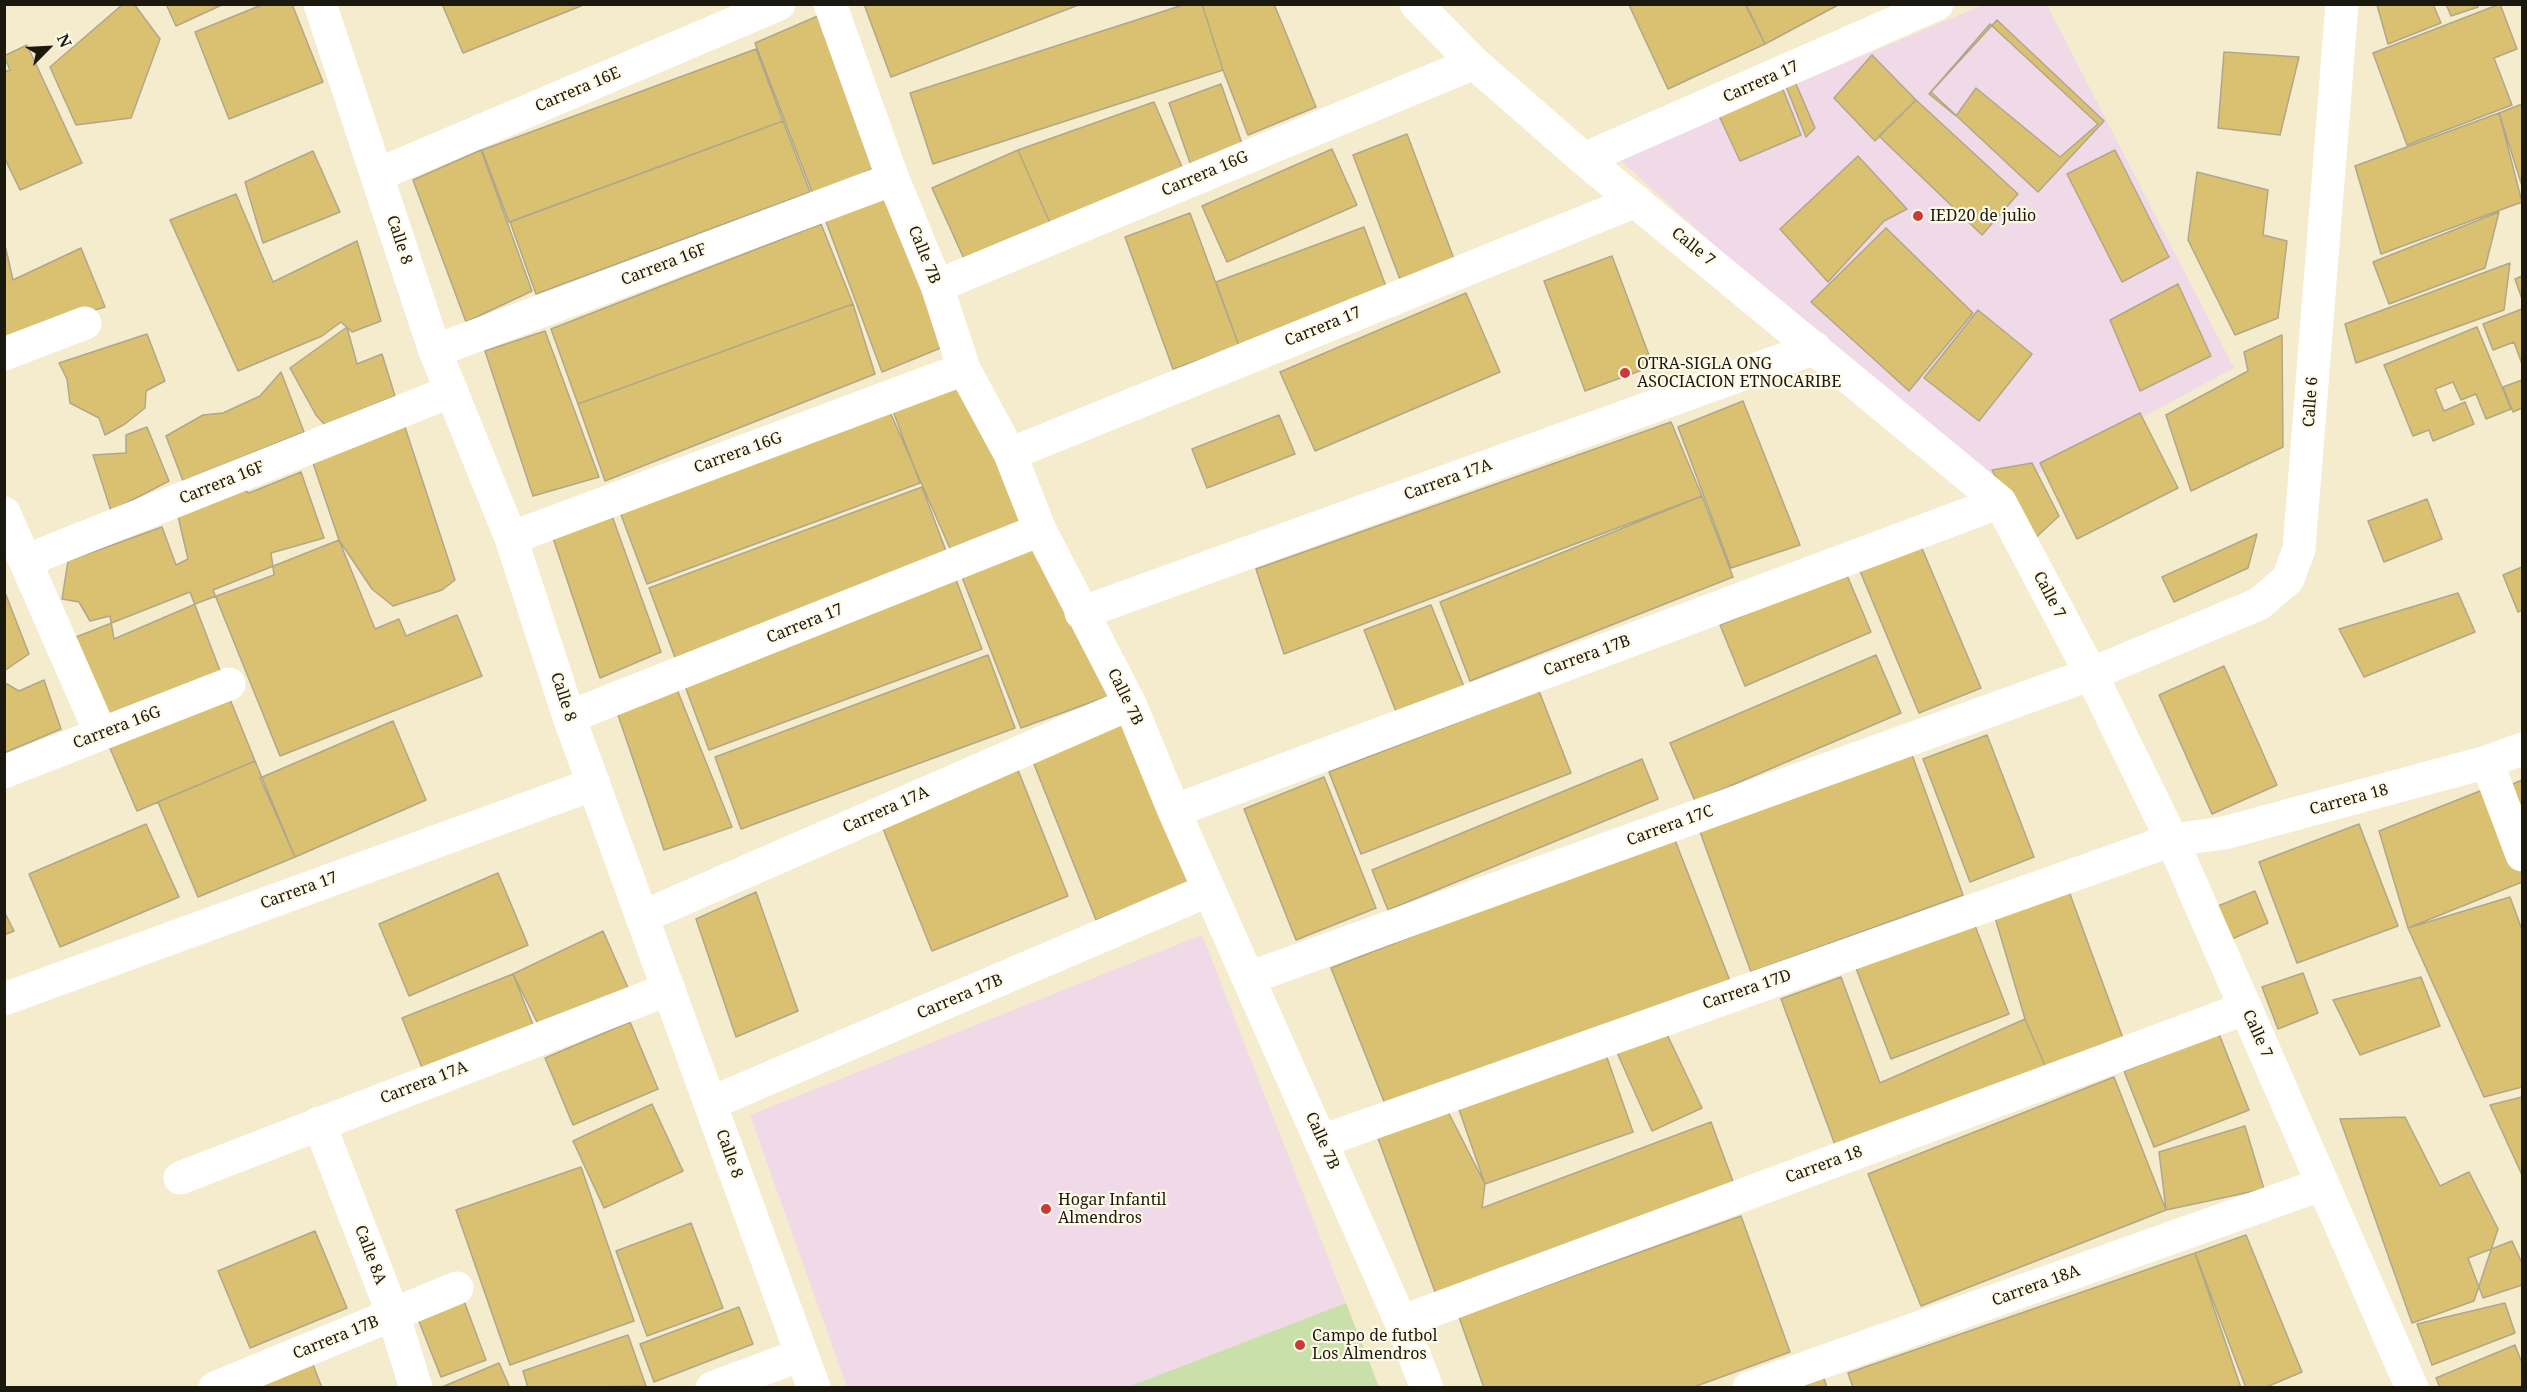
<!DOCTYPE html>
<style>
body{margin:0}
#map{position:relative;width:2527px;height:1392px;overflow:hidden;background:#f5ebcd;font-family:"Noto Serif",serif}
canvas{display:block}
.frame{position:absolute;inset:0;border:6px solid #1b180d;pointer-events:none}
.north{position:absolute;left:18px;top:18px;width:60px;height:60px;-webkit-text-stroke:4px #fef9e7;paint-order:stroke;rotate:66deg;font-size:16px;font-weight:700;line-height:24px;text-align:center;color:#1b180d}
.north::after{content:'';display:block;margin:auto;width:21px;height:27px;background:#1b180d;clip-path:polygon(50% 0,100% 100%,50% 72%,0 100%)}
</style>
<div id="map">
<canvas width="2527" height="1392"></canvas>
<div class="frame"></div>
<div class="north">N</div>
</div>
<script>
const context = document.querySelector('canvas').getContext('2d');
context.lineJoin = 'round';
function fill(path, color) {
  context.fillStyle = color;
  context.fill(path, 'evenodd');
}
function poly(rows) {
  const path = new Path2D();
  for (const r of rows) {
    path.moveTo(r[0], r[1]);
    for (let i = 2; i < r.length; i += 2) path.lineTo(r[i], r[i + 1]);
  }
  return path;
}
function trace(path, color, width, dash) {
  context.strokeStyle = color;
  context.lineWidth = width;
  context.lineCap = dash ? 'butt' : 'round';
  context.setLineDash(dash || []);
  context.stroke(path);
}
function label(font, color, halo, rows, align = 'center') {
  context.font = font + ' "Noto Serif",serif';
  context.lineWidth = 4.5;
  context.setLineDash([]);
  context.textBaseline = 'middle';
  context.strokeStyle = halo;
  context.fillStyle = color;
  for (const [text, x, y, turn = 0] of rows) {
    context.save();
    context.translate(x, y);
    context.rotate((+turn || 0) * Math.PI / 180);
    context.textAlign = isNaN(turn) ? turn : align;
    if (halo) context.strokeText(text, 0, 0);
    context.fillText(text, 0, 0);
    context.restore();
  }
}
const education = poly([
 [1983,5,2047,5,2234,368,2004,492,1744,272,1619,159],
 [1202,935,1346,1303,1135,1387,847,1387,750,1115]
]);
const green = poly([
 [1346,1303,1379,1387,1128,1387]
]);
const building = poly([
 [123,4,134,4,160,39,131,118,76,125,50,67,123,4],
 [166,4,224,4,176,26,166,4],
 [264,4,292,4,323,82,229,119,195,32,264,4],
 [442,4,586,4,463,53,442,4],
 [864,4,1081,4,891,77,864,4],
 [1186,4,1202,4,1223,70,933,164,910,93,1186,4],
 [1202,4,1274,4,1316,107,1248,135,1223,70,1202,4],
 [1745,4,1840,4,1765,44,1745,4],
 [1746,4,1765,44,1668,89,1629,5,1746,4],
 [2433,4,2441,23,2388,44,2377,5,2433,4],
 [2446,4,2477,4,2478,7,2451,16,2446,4],
 [2500,4,2517,49,2494,58,2512,105,2407,145,2373,53,2500,4],
 [827,12,884,163,814,197,755,43,827,12],
 [1997,20,2104,121,2038,192,1931,92,1997,20],
 [1990,24,2098,124,2060,157,1976,88,1956,116,1929,94,1990,24],
 [27,45,82,163,20,190,4,157,4,72,10,70,4,56,27,45],
 [756,49,783,121,509,222,482,150,756,49],
 [2224,52,2299,57,2280,135,2218,128,2224,52],
 [1872,55,1916,100,1875,141,1834,98,1872,55],
 [1778,77,1801,135,1740,161,1714,105,1778,77],
 [1793,77,1815,128,1806,137,1784,81,1793,77],
 [1221,84,1245,152,1193,171,1169,103,1221,84],
 [1916,100,2018,194,1982,235,1879,136,1916,100],
 [1154,102,1182,167,1050,223,1018,150,1154,102],
 [2522,104,2522,186,2499,113,2522,104],
 [2499,113,2522,202,2381,254,2355,166,2499,113],
 [783,121,810,192,536,294,510,222,783,121],
 [1407,134,1457,267,1404,290,1353,155,1407,134],
 [1332,149,1357,205,1227,262,1202,206,1332,149],
 [481,150,532,291,466,322,413,180,481,150],
 [1018,150,1050,223,965,261,932,188,1018,150],
 [2115,150,2169,257,2122,282,2067,174,2115,150],
 [313,151,340,212,263,243,245,182,313,151],
 [1858,156,1907,209,1884,221,1828,282,1780,229,1858,156],
 [2197,172,2268,190,2263,235,2287,241,2278,318,2235,335,2188,240,2197,172],
 [236,194,273,282,357,241,381,321,352,332,341,322,322,336,238,371,170,220,236,194],
 [889,195,948,345,882,372,825,219,889,195],
 [2499,212,2485,268,2389,304,2373,262,2499,212],
 [1190,213,1239,346,1173,369,1125,237,1190,213],
 [821,224,853,304,578,404,551,329,821,224],
 [1364,227,1388,292,1239,346,1216,282,1364,227],
 [1886,228,1973,313,1909,391,1811,302,1886,228],
 [4,241,13,280,81,248,105,307,4,337,4,241],
 [1612,256,1653,366,1585,391,1544,281,1612,256],
 [2510,263,2504,310,2356,363,2345,324,2510,263],
 [2522,276,2522,299,2515,279,2522,276],
 [2178,284,2211,356,2140,391,2110,320,2178,284],
 [1466,293,1500,372,1315,451,1280,372,1466,293],
 [853,304,875,374,605,481,578,404,853,304],
 [2522,309,2522,364,2514,342,2493,350,2483,324,2522,309],
 [1978,310,2032,354,1979,421,1924,378,1978,310],
 [347,327,357,364,382,354,395,396,325,425,316,415,290,368,347,327],
 [2477,327,2511,409,2486,419,2476,394,2461,400,2453,382,2435,389,2444,411,2465,402,2474,424,2433,441,2429,430,2413,436,2384,365,2477,327],
 [545,331,599,477,533,496,485,351,545,331],
 [147,334,165,381,146,391,145,408,125,424,105,435,99,418,70,403,67,379,59,363,147,334],
 [2282,335,2283,447,2191,491,2166,415,2248,371,2244,352,2282,335],
 [281,372,304,432,183,481,166,436,203,415,223,413,260,396,281,372],
 [963,376,1032,523,952,553,887,405,963,376],
 [2522,380,2522,408,2513,412,2503,387,2522,380],
 [1743,401,1800,545,1731,568,1678,427,1743,401],
 [893,411,920,483,647,584,620,512,893,411],
 [2140,413,2178,488,2077,539,2040,463,2140,413],
 [1279,415,1295,454,1207,488,1192,449,1279,415],
 [1671,422,1702,496,1284,654,1256,569,1671,422],
 [404,424,455,580,442,590,393,606,372,589,339,540,313,463,404,424],
 [147,427,169,481,111,511,93,455,126,453,126,435,147,427],
 [2032,463,2059,516,2030,543,1992,470,2032,463],
 [301,472,324,538,271,553,274,575,200,602,114,639,110,616,90,621,79,602,62,599,68,561,162,527,176,565,188,559,177,512,238,487,249,493,301,472],
 [922,487,949,559,676,660,649,588,922,487],
 [1702,496,1733,577,1470,681,1440,602,1702,496],
 [2427,499,2442,539,2384,562,2368,521,2427,499],
 [611,513,661,652,600,678,552,535,611,513],
 [2257,534,2248,568,2174,602,2162,577,2257,534],
 [1039,538,1111,695,1021,728,960,572,1039,538],
 [339,540,375,629,399,619,406,636,457,615,482,676,280,756,213,590,339,540],
 [1921,546,1981,688,1919,713,1860,571,1921,546],
 [2522,567,2522,610,2518,612,2503,575,2522,567],
 [1846,573,1871,632,1745,686,1720,625,1846,573],
 [955,577,982,649,709,750,682,678,955,577],
 [4,590,29,654,4,671,4,590],
 [190,592,222,676,98,724,66,641,190,592],
 [2458,593,2475,632,2364,677,2339,629,2458,593],
 [1431,605,1465,689,1397,714,1364,630,1431,605],
 [988,655,1015,728,741,829,715,757,988,655],
 [1876,655,1901,713,1695,801,1670,743,1876,655],
 [2224,666,2277,785,2212,814,2159,695,2224,666],
 [44,680,61,729,4,753,4,685,7,684,19,691,44,680],
 [225,687,255,761,137,811,106,739,225,687],
 [676,687,732,827,664,850,617,712,676,687],
 [1539,691,1571,773,1361,854,1329,772,1539,691],
 [1128,713,1199,880,1096,920,1030,754,1128,713],
 [393,721,426,800,295,857,260,778,393,721],
 [1987,735,2034,857,1970,882,1923,759,1987,735],
 [1911,752,1963,895,1751,972,1699,829,1911,752],
 [1642,759,1658,799,1388,910,1372,870,1642,759],
 [255,761,295,857,198,897,158,802,255,761],
 [1018,770,1068,896,932,951,882,826,1018,770],
 [1324,777,1376,908,1296,940,1244,809,1324,777],
 [2522,780,2522,838,2508,786,2522,780],
 [2485,789,2522,874,2522,882,2408,928,2379,831,2485,789],
 [146,824,179,897,60,947,29,874,146,824],
 [2359,824,2398,926,2297,963,2259,862,2359,824],
 [1673,835,1730,981,1389,1114,1331,968,1673,835],
 [498,873,528,945,409,996,379,924,498,873],
 [2067,886,2128,1052,2050,1077,2025,1019,1994,914,2067,886],
 [2255,891,2268,923,2232,939,2218,906,2255,891],
 [756,892,798,1011,736,1037,696,919,756,892],
 [2510,897,2522,930,2522,1087,2484,1097,2408,928,2510,897],
 [4,911,14,931,4,935,4,911],
 [1972,918,2009,1014,1891,1059,1854,963,1972,918],
 [603,931,629,990,540,1028,513,974,603,931],
 [2303,973,2318,1013,2278,1029,2262,987,2303,973],
 [513,974,537,1035,427,1080,402,1018,513,974],
 [1841,977,1880,1083,2025,1019,2050,1077,1838,1153,1781,999,1841,977],
 [2421,977,2440,1026,2360,1055,2333,1000,2421,977],
 [630,1022,658,1089,573,1125,545,1058,630,1022],
 [1663,1026,1702,1108,1652,1131,1615,1048,1663,1026],
 [2219,1034,2249,1110,2154,1147,2124,1071,2219,1034],
 [1604,1049,1633,1132,1485,1184,1456,1101,1604,1049],
 [2114,1077,2166,1210,1921,1306,1868,1174,2114,1077],
 [2522,1097,2522,1175,2490,1105,2522,1097],
 [1442,1100,1485,1184,1482,1208,1711,1122,1735,1187,1437,1297,1373,1125,1442,1100],
 [652,1104,683,1171,604,1208,573,1141,652,1104],
 [2405,1117,2440,1186,2469,1172,2498,1229,2474,1301,2412,1323,2340,1119,2405,1117],
 [2245,1126,2264,1189,2166,1210,2159,1152,2245,1126],
 [581,1167,634,1321,510,1365,456,1210,581,1167],
 [1741,1216,1790,1352,1691,1388,1484,1388,1459,1317,1741,1216],
 [691,1223,723,1308,647,1336,616,1251,691,1223],
 [315,1231,347,1308,250,1348,218,1271,315,1231],
 [2246,1235,2302,1372,2264,1388,2246,1388,2195,1253,2246,1235],
 [2512,1241,2522,1263,2522,1285,2483,1298,2468,1258,2512,1241],
 [2195,1253,2241,1388,1853,1388,1848,1373,2195,1253],
 [464,1301,486,1360,441,1377,418,1319,464,1301],
 [2505,1303,2515,1333,2432,1365,2417,1324,2505,1303],
 [739,1307,753,1344,654,1382,640,1344,739,1307],
 [628,1335,646,1386,528,1388,523,1371,628,1335],
 [2515,1345,2522,1363,2522,1388,2440,1388,2436,1378,2515,1345],
 [309,1354,322,1388,260,1388,256,1375,309,1354],
 [499,1363,510,1388,442,1387,499,1363],
 [1824,1378,1827,1388,1798,1388,1824,1378]
]);
const minor = poly([
 [320,4,435,351,511,538,569,717,814,1388],
 [830,4,893,179,937,286,964,369,1010,454,1040,530,1130,704,1174,811,1401,1322,1427,1388],
 [1416,4,1474,63,1584,159,2000,502,2091,674,2172,840,2412,1388],
 [1584,159,1937,4],
 [377,175,779,4],
 [937,286,1474,63],
 [435,351,893,179],
 [4,354,85,323],
 [1010,454,1636,201],
 [4,513,101,734],
 [511,538,964,369],
 [25,561,452,391],
 [1081,613,1815,348],
 [569,717,1040,530],
 [2487,762,2522,855],
 [4,772,229,684],
 [1174,811,2000,502],
 [642,917,1130,704],
 [1249,978,2091,674,2259,604,2288,579,2299,549,2342,4],
 [4,999,594,784],
 [711,1103,1209,890],
 [319,1123,393,1314,416,1388],
 [1322,1141,2172,840,2224,833,2487,762,2522,749],
 [180,1178,669,989],
 [1401,1322,2246,1008],
 [215,1388,457,1288],
 [712,1388,801,1355],
 [1749,1388,2323,1184]
]);
const markers = [
 [1918,216,6,"#ca3b38"],
 [1625,373,6,"#ca3b38"],
 [1046,1209,6,"#ca3b38"],
 [1300,1345,6,"#ca3b38"]
];
const streetNames = [
 ["Carrera 17",1761,82,-24],
 ["Carrera 16E",578,90,-23],
 ["Carrera 16G",1205,174,-23],
 ["Calle 8",399,240,72],
 ["Calle 7",1693,247,39],
 ["Calle 7B",924,255,68],
 ["Carrera 16F",664,265,-21],
 ["Carrera 17",1323,327,-22],
 ["Calle 6",2311,402,-86],
 ["Carrera 16G",738,453,-20],
 ["Carrera 17A",1448,480,-20],
 ["Carrera 16F",222,483,-22],
 ["Calle 7",2049,595,62],
 ["Carrera 17",805,624,-22],
 ["Carrera 17B",1587,656,-20],
 ["Calle 8",563,697,72],
 ["Calle 7B",1125,697,64],
 ["Carrera 16G",117,728,-21],
 ["Carrera 18",2349,800,-15],
 ["Carrera 17A",886,810,-24],
 ["Carrera 17C",1670,826,-20],
 ["Carrera 17",299,891,-20],
 ["Carrera 17D",1747,990,-19],
 ["Carrera 17B",960,997,-23],
 ["Calle 7",2257,1034,66],
 ["Carrera 17A",424,1083,-21],
 ["Calle 7B",1322,1141,66],
 ["Calle 8",729,1154,70],
 ["Carrera 18",1824,1165,-20],
 ["Calle 8A",370,1255,69],
 ["Carrera 18A",2036,1286,-20],
 ["Carrera 17B",336,1338,-22]
];
const poiNames = [
 ["IED20 de julio",1930,216],
 ["OTRA-SIGLA ONG",1637,364],
 ["ASOCIACION ETNOCARIBE",1637,382],
 ["Hogar Infantil",1058,1200],
 ["Almendros",1058,1218],
 ["Campo de futbol",1312,1336],
 ["Los Almendros",1312,1354]
];
fill(education, '#f0dae8');
fill(green, '#cae0aa');
fill(building, '#dac171');
trace(building, '#b0a78a', 1.5);
trace(minor, '#fff', 33);
for (const [x, y, r, color] of markers) {
  const dot = new Path2D();
  dot.arc(x, y, r, 0, 2 * Math.PI);
  context.fillStyle = color;
  context.fill(dot);
  trace(dot, '#fef9e7', 2);
}
label('16px', '#1b180d', '#fef9e7', streetNames);
label('16px', '#1b180d', '#fef9e7', poiNames, 'left');
</script>
